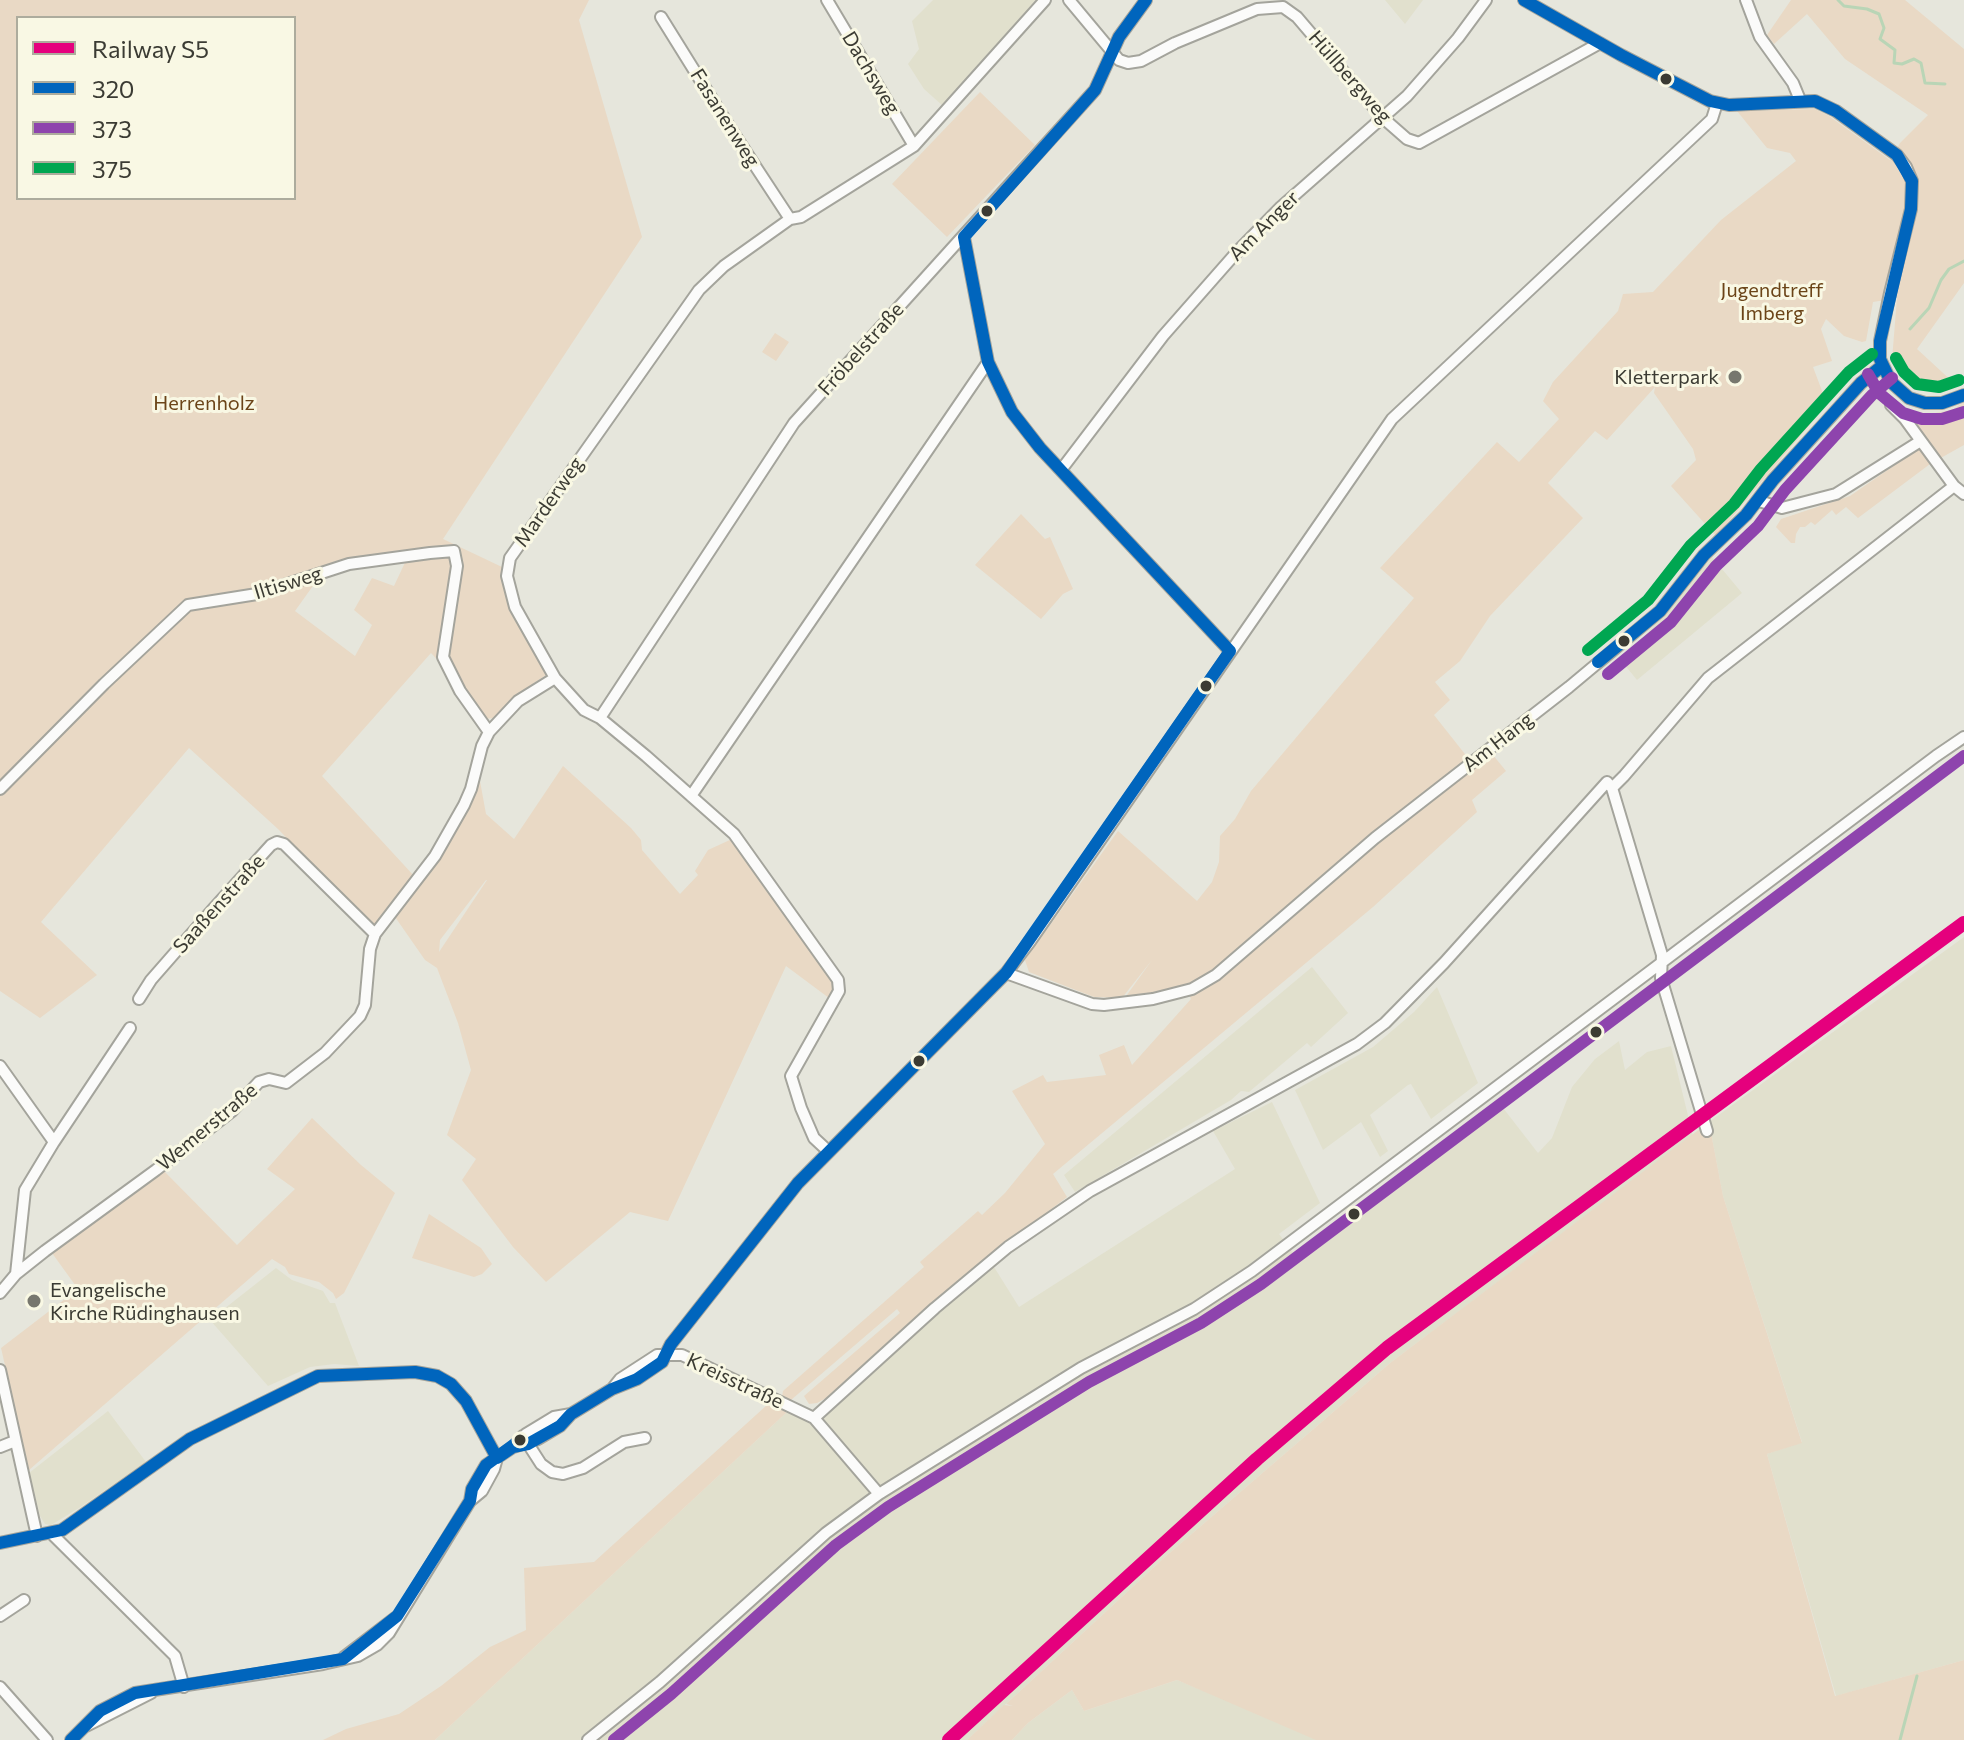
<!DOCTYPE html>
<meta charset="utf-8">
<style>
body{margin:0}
#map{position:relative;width:1964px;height:1740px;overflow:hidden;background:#e6e6dc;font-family:Commissioner,sans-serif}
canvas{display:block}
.legend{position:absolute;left:16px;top:16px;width:280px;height:184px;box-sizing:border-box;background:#f9f8e4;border:2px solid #adac9d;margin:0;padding:10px 14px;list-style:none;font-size:24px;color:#3b3b33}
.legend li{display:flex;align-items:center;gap:16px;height:40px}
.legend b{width:40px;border:2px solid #adac9d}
</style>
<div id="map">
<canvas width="1964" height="1740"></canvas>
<ul class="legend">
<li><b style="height:10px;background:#e5007d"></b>Railway S5</li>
<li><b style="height:10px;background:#0065bd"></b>320</li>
<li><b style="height:10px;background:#8e44ad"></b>373</li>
<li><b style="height:10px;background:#00a651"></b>375</li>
</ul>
</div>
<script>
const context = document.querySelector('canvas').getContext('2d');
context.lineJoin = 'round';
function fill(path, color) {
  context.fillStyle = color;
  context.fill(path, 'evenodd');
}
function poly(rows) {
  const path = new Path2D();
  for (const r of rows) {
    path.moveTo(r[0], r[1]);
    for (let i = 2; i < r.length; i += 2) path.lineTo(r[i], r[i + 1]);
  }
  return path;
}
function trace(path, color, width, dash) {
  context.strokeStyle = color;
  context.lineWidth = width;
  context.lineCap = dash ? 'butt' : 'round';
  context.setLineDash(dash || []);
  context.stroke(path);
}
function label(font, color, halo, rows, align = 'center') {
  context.font = font + ' Commissioner,sans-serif';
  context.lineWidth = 6;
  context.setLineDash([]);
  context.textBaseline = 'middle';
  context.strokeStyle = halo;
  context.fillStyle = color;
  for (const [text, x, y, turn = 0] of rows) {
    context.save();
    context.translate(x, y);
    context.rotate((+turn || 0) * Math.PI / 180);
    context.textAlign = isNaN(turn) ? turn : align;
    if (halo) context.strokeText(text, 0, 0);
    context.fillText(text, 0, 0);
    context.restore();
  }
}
const built = poly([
 [933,0,1036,0,943,106,924,89,908,64,919,49,912,21],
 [1385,0,1423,0,1405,24],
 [1712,557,1742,593,1637,680,1619,658,1645,636],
 [1964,937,1964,1660,1836,1696,1767,1454,1802,1442,1723,1196,1709,1122],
 [1312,967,1348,1013,1311,1047,1307,1043,1249,1092,1241,1091,1231,1100,1075,1192,1064,1175],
 [1437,987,1478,1083,1431,1119,1411,1084,1408,1085,1370,1115,1388,1151,1380,1157,1361,1122,1323,1150,1295,1090,1373,1047,1414,1012],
 [1619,1041,1625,1070,1647,1052,1671,1046,1693,1136,1390,1363,1166,1556,967,1740,435,1740,787,1412,813,1423,937,1311,994,1267,1019,1307,1235,1169,1213,1131,1272,1102,1320,1203,1279,1234,1297,1258,1500,1104,1538,1153,1552,1138,1572,1087,1595,1059],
 [276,1268,292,1280,323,1291,330,1303,335,1303,359,1366,334,1364,310,1367,268,1386,210,1320],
 [108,1411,146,1462,79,1508,51,1525,45,1524,40,1516,29,1473],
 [1177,1680,1323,1740,1012,1740,1028,1723,1072,1690,1084,1711]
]);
const green = poly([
 [0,0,589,0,579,20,642,237,443,539,502,567,505,589,512,609,549,673,513,697,494,718,485,719,464,688,431,653,322,776,415,877,375,929,278,829,189,748,41,922,97,975,40,1018,0,991],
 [18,18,294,18,294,198,18,198],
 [409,554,394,586,372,578,354,610,372,625,355,656,295,611,325,569],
 [1791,0,1905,0,1964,49,1964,283,1917,349,1955,384,1942,391,1921,389,1898,372,1892,360,1897,298,1873,302,1866,341,1862,342,1844,336,1826,319,1821,329,1832,361,1813,367,1827,404,1716,536,1671,486,1696,460,1693,449,1654,393,1655,387,1607,440,1595,431,1548,483,1583,518,1490,616,1460,661,1435,682,1450,700,1434,715,1476,768,1493,755,1506,771,1472,800,1477,812,1373,907,1053,1174,1067,1197,1004,1246,835,1393,817,1403,809,1404,804,1396,900,1313,897,1309,791,1400,782,1397,783,1391,924,1267,920,1262,978,1211,982,1215,1005,1193,1045,1144,1012,1091,1043,1075,1047,1082,1106,1075,1099,1055,1124,1045,1132,1065,1191,999,1185,986,1124,999,1152,960,1122,998,1094,997,1029,972,1025,960,1118,831,1197,901,1212,882,1219,862,1220,836,1235,819,1251,791,1414,598,1380,568,1497,442,1519,462,1559,419,1543,401,1553,382,1618,311,1623,294,1653,292,1721,220,1796,161,1790,153,1767,148,1737,111,1815,109,1829,116,1890,160,1900,143,1928,115,1845,59,1807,14,1774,44,1767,35],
 [980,92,1035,145,947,237,892,184],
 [775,333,789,342,776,361,762,352],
 [1964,402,1964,445,1930,464,1858,518,1846,507,1836,515,1832,510,1815,525,1811,522,1805,527,1800,527,1796,534,1795,543,1791,543,1776,527,1781,519,1850,496,1912,453,1908,441,1920,433,1907,412,1924,415,1952,410],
 [1021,514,1045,539,1050,537,1073,589,1063,594,1041,619,975,565],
 [563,766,631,828,641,840,642,850,680,894,698,875,695,871,708,850,732,839,833,979,835,988,829,998,786,966,668,1221,630,1212,546,1282,513,1247,462,1180,476,1159,447,1135,471,1070,458,1023,437,968,425,960,393,914,437,857,478,770,486,814,514,839],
 [486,880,487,880,439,952,440,940],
 [312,1118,361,1165,395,1193,344,1293,336,1299,333,1293,319,1282,289,1274,285,1267,272,1259,29,1470,1,1348,78,1289,52,1253,164,1171,237,1245,295,1189,267,1169],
 [1709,1122,1723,1196,1802,1443,1767,1454,1835,1696,1964,1660,1964,1740,1316,1740,1177,1680,1084,1711,1072,1690,1028,1723,1012,1740,967,1740,1004,1705,1013,1706,1006,1704,1166,1556,1390,1363],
 [429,1214,481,1248,492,1264,482,1274,474,1277,412,1258],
 [767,1405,787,1412,435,1740,323,1740,346,1729,399,1714,441,1686,490,1647,526,1630,524,1568,594,1562]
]);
const stream = poly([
 [1838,0,1844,6,1867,9,1879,14,1884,28,1880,39,1895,50,1894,63,1902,64,1914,59,1921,63,1925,83,1945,84],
 [1910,329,1929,308,1941,280,1949,269,1964,261],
 [1900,1740,1917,1676]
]);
const minor = poly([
 [827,0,914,146],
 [1069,0,1119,60,1128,63,1141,61,1175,43,1257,9,1283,7,1297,17,1383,118,1407,139,1419,143,1600,43],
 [1524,0,1621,55,1710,101,1729,105,1815,101,1836,111,1897,155,1906,167,1912,181,1911,209,1890,293,1880,341,1880,359,1891,382,1909,398,1925,403,1942,403,1964,395],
 [1746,0,1760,37,1793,83,1800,100],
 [661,17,727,123,790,219],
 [964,237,988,362,1012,412,1040,448,1230,651],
 [1891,405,1905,419,1954,486,1964,494],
 [1061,470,1163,336,1236,253,1281,207,1407,96,1458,38,1486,0],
 [1759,501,1782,508,1836,494,1919,442],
 [600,718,794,423,1095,90,1119,37,1146,0],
 [1612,788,1662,955,1661,978,1707,1131],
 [0,789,104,684,188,605,257,594,349,564,430,553,454,551,457,566,443,657,460,691,489,732],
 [691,796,988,362],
 [1006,973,1092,1004,1104,1005,1153,999,1192,989,1216,975,1375,838,1569,687,1660,611,1704,555,1746,515,1773,480,1825,423,1861,383,1882,366],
 [139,999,151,980,214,908,271,845,277,842,284,844,375,934],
 [0,1066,54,1142,25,1190,16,1274],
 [54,1142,130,1028],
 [828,1151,814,1138,801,1108,791,1076,839,991,838,980,734,834,646,756,600,718,584,710,555,678,515,607,507,576,510,558,699,290,724,266,790,219,801,217,914,146,1045,0],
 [0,1293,16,1274,45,1251,156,1170,232,1111,259,1082,269,1079,286,1083,325,1053,360,1016,365,1005,370,949,375,934,435,856,464,805,471,789,482,746,489,732,518,701,555,678],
 [0,1370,37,1536],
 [612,1389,620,1379,657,1355,682,1355,814,1418,879,1494],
 [814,1418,935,1308,1008,1247,1090,1191,1357,1044,1385,1023,1444,963,1607,782,1612,788,1624,776,1708,678,1954,486],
 [523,1436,541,1464,552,1472,563,1474,583,1468,624,1442,645,1438],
 [0,1447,15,1441],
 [513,1447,538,1439,560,1426,571,1414,612,1389,637,1379,662,1362,671,1344,798,1183,1006,973,1029,943,1392,419,1712,119,1717,103],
 [470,1501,472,1489,486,1465,513,1447,526,1434,554,1417,571,1414],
 [52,1534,175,1656,184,1687],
 [0,1543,62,1530,190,1439,318,1376,415,1372,437,1376,451,1384,466,1401,497,1458],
 [0,1616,24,1600],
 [344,1657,395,1618],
 [0,1687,47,1740],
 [86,1726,151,1693],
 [71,1740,100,1711,135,1693,323,1664,358,1656,377,1645,389,1633,470,1501,482,1491,494,1469,497,1458],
 [588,1740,660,1682,826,1533,879,1494,1081,1368,1194,1309,1252,1271,1936,756,1964,737]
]);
const bus1 = poly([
 [1524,0,1621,55,1710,101,1729,105,1815,101,1836,111,1897,155,1912,181,1911,209,1880,341,1880,359,1891,382,1909,398,1925,403,1942,403,1964,395],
 [964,237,988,362,1012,412,1040,448,1230,651],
 [964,237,1095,90,1119,37,1146,0],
 [1598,662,1660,611,1704,555,1746,515,1773,480,1861,383,1882,366],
 [497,1458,513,1447,528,1444,560,1426,571,1414,612,1389,637,1379,662,1362,671,1344,798,1183,1006,973,1230,651],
 [0,1543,62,1530,190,1439,318,1376,415,1372,437,1376,451,1384,466,1401,497,1458],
 [71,1740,100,1711,135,1693,343,1659,397,1616,470,1501,472,1489,486,1465,520,1440]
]);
const bus2 = poly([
 [1868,374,1879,393,1903,413,1922,419,1942,419,1964,412],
 [1608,674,1671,622,1716,566,1758,526,1785,490,1872,395,1892,378],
 [614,1740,671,1694,836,1545,888,1507,1089,1382,1201,1323,1261,1284,1964,756]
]);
const bus3 = poly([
 [1896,358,1904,372,1917,384,1939,387,1959,380],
 [1588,650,1648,600,1691,545,1734,504,1761,469,1849,372,1872,354]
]);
const rail1 = poly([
 [949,1740,1257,1459,1387,1348,1964,923]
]);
const markers = [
 [1666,79,7,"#3b3b33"],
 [987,211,7,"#3b3b33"],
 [1735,377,8,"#77776e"],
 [1624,641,7,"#3b3b33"],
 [1206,686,7,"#3b3b33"],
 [1596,1032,7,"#3b3b33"],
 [919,1061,7,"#3b3b33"],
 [1354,1214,7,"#3b3b33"],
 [34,1301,8,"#77776e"],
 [520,1440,7,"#3b3b33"]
];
const streetNames = [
 ["Dachsweg",871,73,59],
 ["Hüllbergweg",1350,77,49],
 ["Fasanenweg",725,118,58],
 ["Am Anger",1264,226,-45],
 ["Fröbelstraße",861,349,-48],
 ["Marderweg",549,502,-55],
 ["Iltisweg",288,583,-17],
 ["Am Hang",1498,742,-38],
 ["Saaßenstraße",219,904,-48],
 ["Wemerstraße",207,1127,-40],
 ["Kreisstraße",735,1381,25]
];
const parkNames = [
 ["Jugendtreff",1772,290],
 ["Imberg",1772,313],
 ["Herrenholz",204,403]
];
const poiNames = [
 ["Kletterpark",1719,377],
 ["Evangelische",50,1290,"left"],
 ["Kirche Rüdinghausen",50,1313,"left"]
];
fill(built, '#e1e0cd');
fill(green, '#e9d9c5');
trace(stream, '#b9d5b6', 3);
trace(minor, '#a4a49c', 14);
trace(minor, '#fbfbfa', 10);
trace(bus1, '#0065bd', 12);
trace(bus2, '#8e44ad', 12);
trace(bus3, '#00a651', 12);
trace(rail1, '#e5007d', 14);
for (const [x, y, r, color] of markers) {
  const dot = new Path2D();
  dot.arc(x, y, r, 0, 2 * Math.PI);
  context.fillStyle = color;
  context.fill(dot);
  trace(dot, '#f9f8e4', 3);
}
label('20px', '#3b3b33', '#f9f8e4', streetNames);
label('20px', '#6b4418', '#f9f8e4', parkNames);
label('20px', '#3b3b33', '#f9f8e4', poiNames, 'right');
</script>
